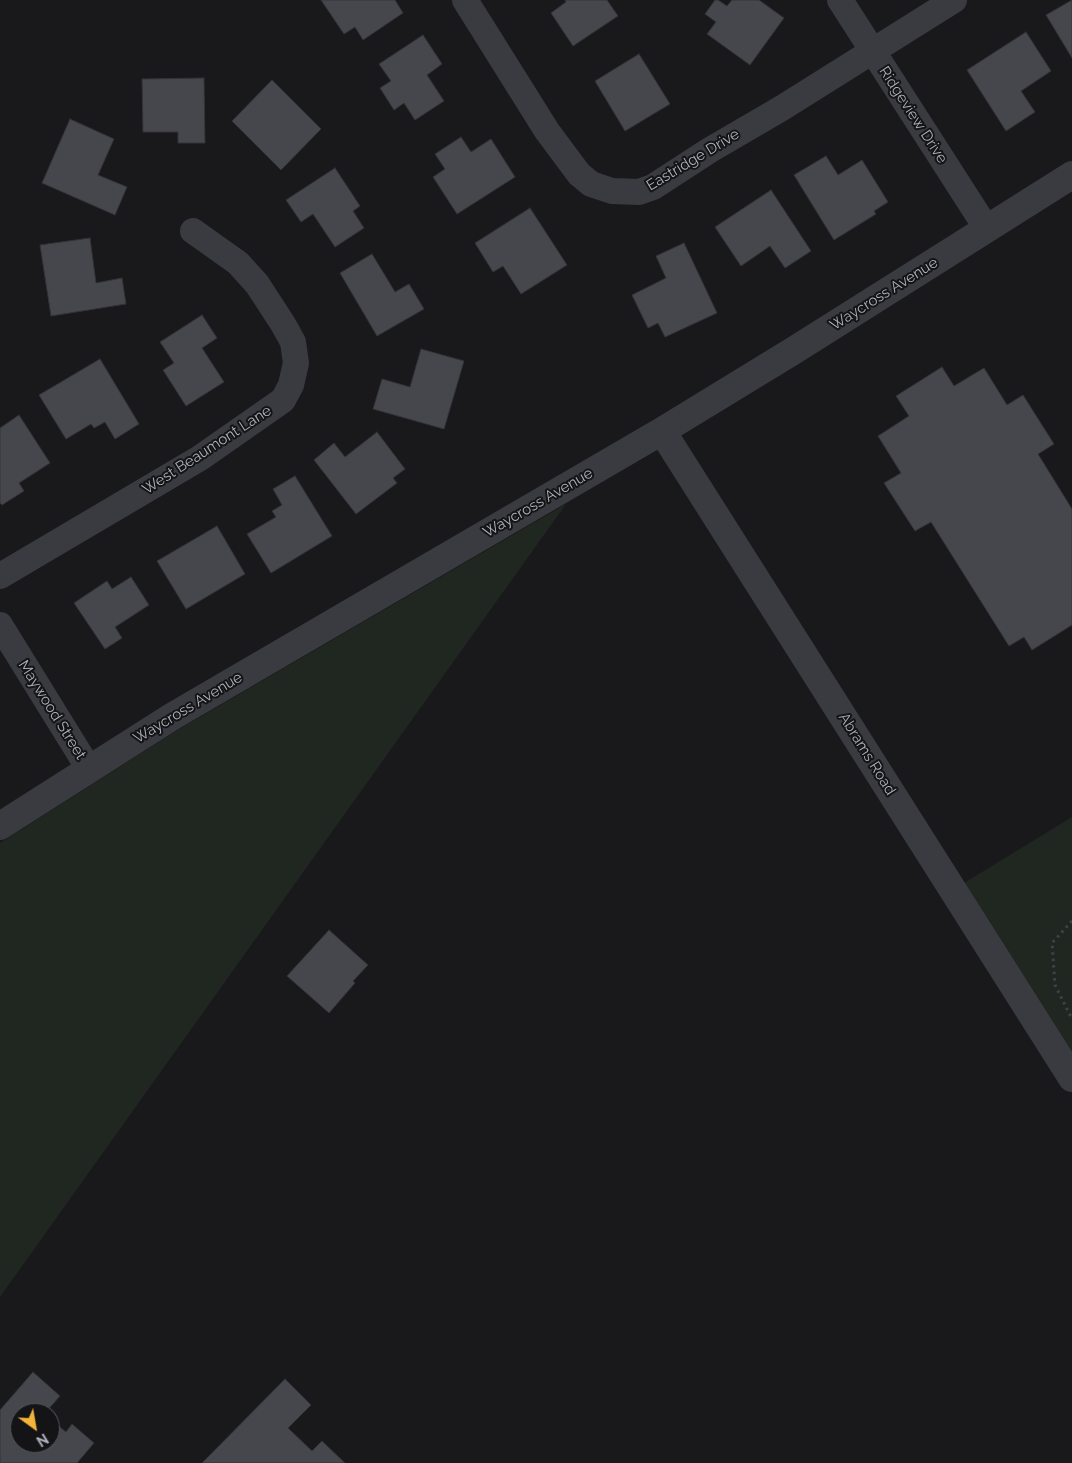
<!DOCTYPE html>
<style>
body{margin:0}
#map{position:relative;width:1072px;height:1463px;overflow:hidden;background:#19191c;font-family:Raleway,sans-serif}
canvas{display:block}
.north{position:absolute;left:10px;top:1403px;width:50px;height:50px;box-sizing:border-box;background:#141417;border:1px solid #515359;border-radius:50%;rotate:148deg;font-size:14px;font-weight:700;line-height:20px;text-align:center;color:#acb1bb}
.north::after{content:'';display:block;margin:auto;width:18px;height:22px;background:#f4b339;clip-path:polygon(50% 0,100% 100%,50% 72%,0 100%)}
</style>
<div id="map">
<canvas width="1072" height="1463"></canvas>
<div class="north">N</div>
</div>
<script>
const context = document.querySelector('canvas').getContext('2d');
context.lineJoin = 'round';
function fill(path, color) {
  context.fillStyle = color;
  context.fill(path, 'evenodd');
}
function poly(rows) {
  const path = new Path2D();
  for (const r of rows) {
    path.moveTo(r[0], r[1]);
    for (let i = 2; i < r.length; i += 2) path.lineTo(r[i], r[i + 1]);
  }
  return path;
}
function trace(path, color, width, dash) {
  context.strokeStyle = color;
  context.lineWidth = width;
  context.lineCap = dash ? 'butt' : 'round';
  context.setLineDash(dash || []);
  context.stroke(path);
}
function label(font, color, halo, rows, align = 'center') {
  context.font = font + ' Raleway,sans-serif';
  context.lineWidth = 4;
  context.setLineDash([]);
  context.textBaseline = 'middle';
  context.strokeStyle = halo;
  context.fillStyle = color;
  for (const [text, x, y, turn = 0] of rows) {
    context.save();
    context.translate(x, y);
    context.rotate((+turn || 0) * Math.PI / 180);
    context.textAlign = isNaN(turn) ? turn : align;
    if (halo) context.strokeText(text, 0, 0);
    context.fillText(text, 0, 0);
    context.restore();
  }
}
const green = poly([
 [566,504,0,1297,0,843,181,728],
 [1072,817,1072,1053,964,883]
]);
const building = poly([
 [321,0,395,0,403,13,363,40,355,27,344,34,321,0],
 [565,0,607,0,618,16,573,46,551,13,566,2,565,0],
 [715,0,718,0,727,6,732,0,759,0,784,18,750,65,707,34,716,22,705,14,715,0],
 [1072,0,1072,58,1046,15,1072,0],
 [1026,32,1051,71,1021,91,1035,112,1006,131,967,70,1026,32],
 [423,35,442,64,427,75,444,101,415,120,404,103,394,110,380,88,391,81,379,64,423,35],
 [639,54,670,104,625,131,595,81,639,54],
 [204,78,205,143,178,143,178,132,143,132,142,79,204,78],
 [272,80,321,129,281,170,232,121,272,80],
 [70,119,114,139,98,175,127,187,115,215,42,183,70,119],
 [461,137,471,152,491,139,515,177,457,214,433,177,445,169,435,154,461,137],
 [826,156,838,175,862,160,888,202,874,211,876,214,834,240,794,175,826,156],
 [335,168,360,206,353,211,364,228,335,247,313,214,301,222,286,200,335,168],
 [771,190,811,251,785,268,770,246,741,266,715,227,771,190],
 [530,208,567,265,521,294,503,266,493,272,475,243,530,208],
 [90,238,96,283,122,278,126,304,51,316,40,245,90,238],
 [684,243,717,313,665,337,658,323,648,328,632,295,666,278,656,256,684,243],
 [372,254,395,292,409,284,424,309,377,336,340,273,372,254],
 [202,315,217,338,202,348,224,382,186,406,163,370,174,363,160,342,202,315],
 [421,349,464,361,444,429,373,409,382,379,410,387,421,349],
 [100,359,139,424,115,439,105,422,94,428,91,424,66,439,39,395,100,359],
 [942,367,954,386,984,368,1007,405,1023,395,1054,444,1038,454,1072,509,1072,625,1032,650,1024,637,1009,646,931,522,915,531,884,483,901,473,878,436,909,416,896,396,942,367],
 [19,415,50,463,19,483,24,491,2,505,0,503,0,428,19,415],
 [377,432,405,469,393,478,397,483,356,514,314,460,334,443,345,457,377,432],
 [295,476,332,536,271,573,247,534,276,517,272,511,282,505,273,489,295,476],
 [217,526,245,574,186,609,157,561,217,526],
 [131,577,149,605,115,627,122,638,105,649,74,603,107,581,112,589,131,577],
 [329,930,368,965,353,981,355,983,329,1013,287,976,329,930],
 [33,1372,60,1396,45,1413,20,1413,20,1443,50,1443,50,1419,66,1432,72,1424,94,1443,77,1463,0,1463,0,1410,33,1372],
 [285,1379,311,1405,288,1428,312,1451,322,1441,345,1463,202,1463,285,1379]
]);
const path = poly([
 [1072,921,1052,943,1055,985,1072,1019]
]);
const minor = poly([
 [465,0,547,131,579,174,591,184,612,191,639,192,653,187,710,150,782,108,954,0],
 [840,0,987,229],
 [0,576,200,458,283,400,291,385,296,363,293,342,283,324,257,284,238,263,193,231],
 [0,625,89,769]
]);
const tertiary = poly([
 [662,431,1072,1078],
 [0,826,173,716,662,431,793,351,1072,175]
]);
const streetNames = [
 ["Ridgeview Drive",913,115,57],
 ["Eastridge Drive",693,160,-31],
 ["Waycross Avenue",884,294,-32],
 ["West Beaumont Lane",207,450,-33],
 ["Waycross Avenue",538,503,-30],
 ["Waycross Avenue",188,708,-31],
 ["Maywood Street",52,710,58],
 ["Abrams Road",867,754,58]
];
fill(green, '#1f2720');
fill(building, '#46474c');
trace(building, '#333338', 1);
trace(path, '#404248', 3, [2.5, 4]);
trace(minor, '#3a3b41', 26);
trace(tertiary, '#3a3b41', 28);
label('15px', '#acb1bb', '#141417', streetNames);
</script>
